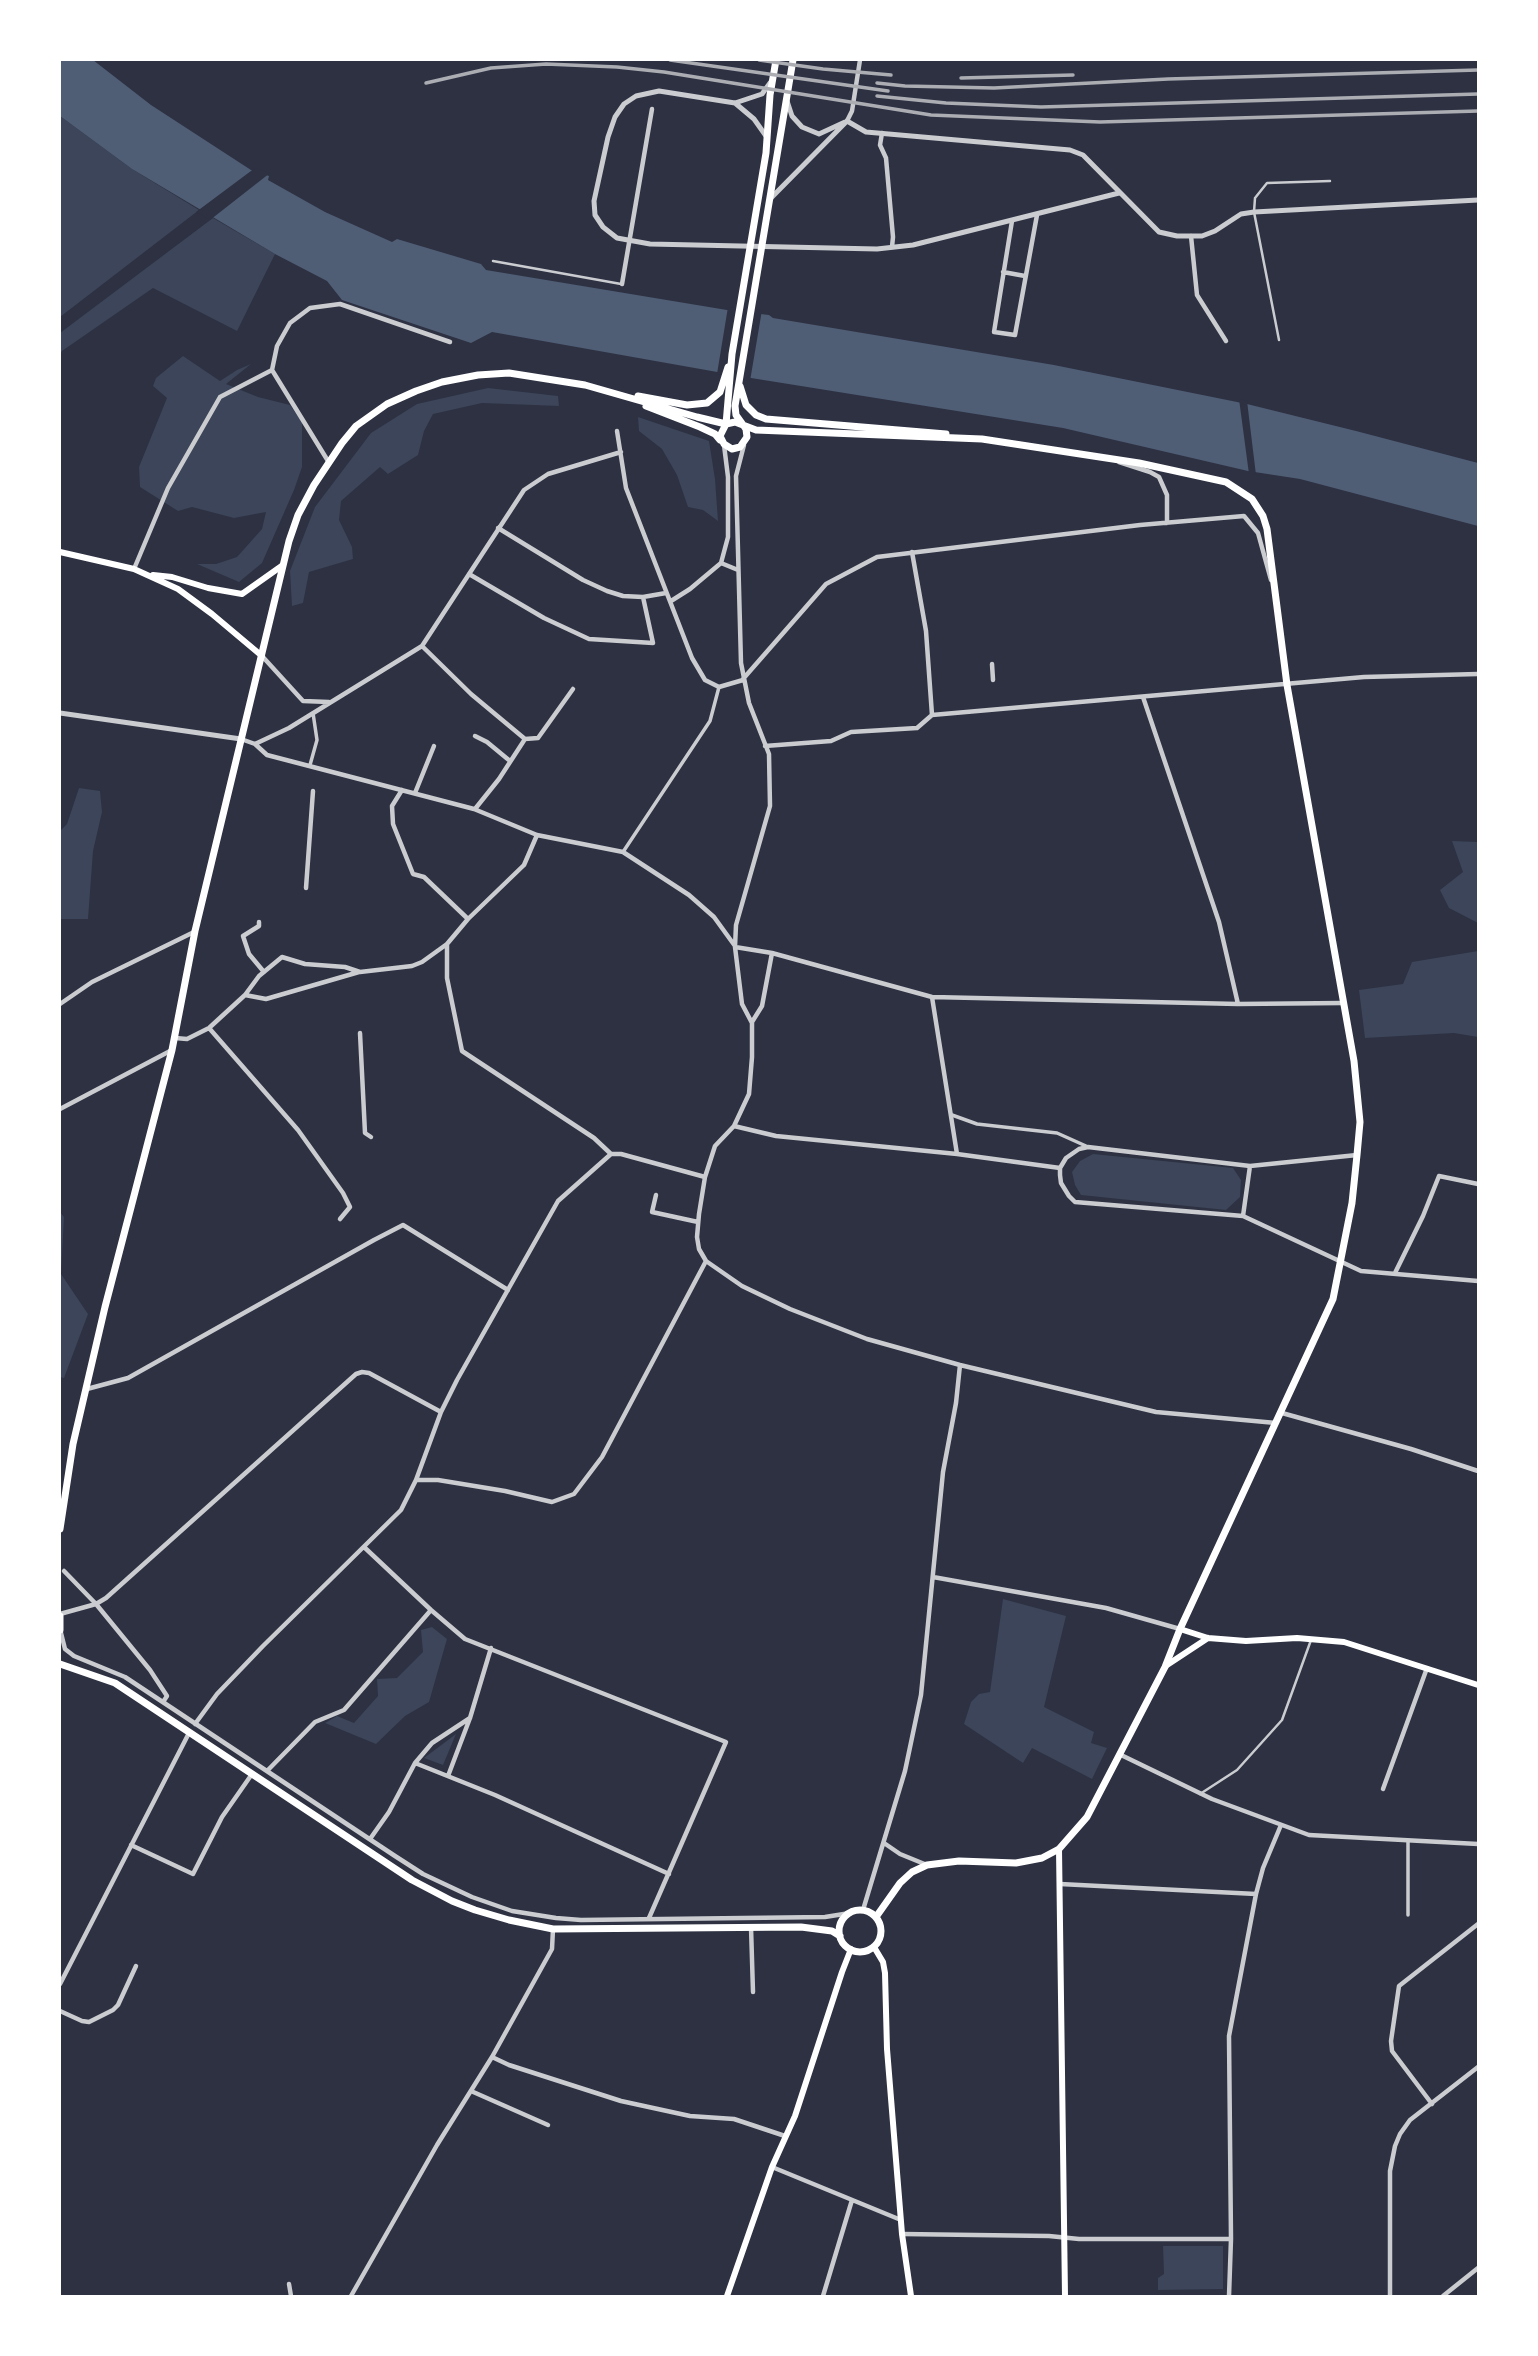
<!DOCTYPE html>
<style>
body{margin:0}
#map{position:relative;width:1538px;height:2356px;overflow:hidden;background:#2d3142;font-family:Karla,sans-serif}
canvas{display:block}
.frame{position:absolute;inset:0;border:61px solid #fff;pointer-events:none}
</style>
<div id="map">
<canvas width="1538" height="2356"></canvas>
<div class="frame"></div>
</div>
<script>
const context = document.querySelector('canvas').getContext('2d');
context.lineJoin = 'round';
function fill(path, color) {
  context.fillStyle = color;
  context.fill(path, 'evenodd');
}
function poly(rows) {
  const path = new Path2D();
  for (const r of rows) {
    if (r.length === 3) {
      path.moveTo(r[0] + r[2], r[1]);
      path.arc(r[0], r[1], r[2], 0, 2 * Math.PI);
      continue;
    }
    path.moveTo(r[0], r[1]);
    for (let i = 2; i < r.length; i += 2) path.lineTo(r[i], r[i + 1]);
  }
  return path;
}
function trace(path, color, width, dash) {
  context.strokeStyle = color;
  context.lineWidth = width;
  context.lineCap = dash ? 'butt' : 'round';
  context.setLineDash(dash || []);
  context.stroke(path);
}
const green = poly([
 [60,116,132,169,199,210,60,317],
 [213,218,275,254,237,331,153,288,62,351,60,355,60,333],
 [183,356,220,381,237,370,251,364,226,384,258,397,290,405,302,422,302,467,294,490,262,563,239,582,197,564,216,564,237,557,262,529,266,512,234,518,192,507,178,511,140,487,139,467,167,398,153,386,156,378],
 [488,388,558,396,559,406,482,403,433,414,424,431,418,455,388,474,380,467,341,501,339,520,352,547,353,559,309,572,303,603,292,606,290,571,315,507,371,433,417,404],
 [638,417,709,441,715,479,718,521,703,510,688,507,677,475,662,449,639,431],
 [79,788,100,791,102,812,93,851,88,919,60,919,60,831,67,824],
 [1452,841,1478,842,1478,923,1449,908,1440,890,1463,872],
 [1478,951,1478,1037,1454,1033,1365,1038,1359,990,1403,984,1412,962],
 [1093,1154,1233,1168,1241,1180,1240,1197,1226,1210,1081,1195,1075,1185,1072,1172,1080,1161],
 [60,1212,64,1217,61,1274,88,1314,64,1378,60,1377],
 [1003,1599,1066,1616,1044,1707,1094,1732,1091,1743,1107,1748,1092,1779,1032,1748,1023,1763,964,1724,971,1702,979,1694,990,1692],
 [432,1627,447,1639,429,1702,405,1716,376,1744,325,1723,337,1716,354,1723,378,1696,377,1679,397,1678,423,1652,421,1630],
 [456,1734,443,1765,424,1758],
 [1163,2246,1223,2246,1223,2289,1158,2290,1158,2278,1164,2274]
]);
const water = poly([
 [60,60,93,60,151,105,251,170,269,176,268,180,325,212,392,242,397,239,481,264,486,270,727,310,769,315,773,318,1054,365,1247,404,1356,431,1478,463,1478,526,1300,479,1248,471,1063,428,751,378,492,332,471,343,342,300,327,281,275,254,132,169,60,116]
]);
const pier = poly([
 [255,168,270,173,210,220,196,212],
 [728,307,762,310,750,381,717,374],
 [1239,399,1247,401,1256,475,1249,474]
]);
const service = poly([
 [493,261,621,284],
 [1279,340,1254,212,1255,198,1267,183,1330,181],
 [1200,1794,1237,1770,1282,1720,1311,1640]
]);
const pedestrian = poly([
 [310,765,317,740,313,713],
 [623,852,710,721,719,687],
 [952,1115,977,1124,1057,1133,1086,1146],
 [1408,1915,1408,1841]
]);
const minor = poly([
 [847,121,852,111,860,60],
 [882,133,880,145,886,158,893,237,892,247],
 [1012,221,994,332,1015,335,1037,215],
 [1191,236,1197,295,1226,341],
 [1003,272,1025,276],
 [622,284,652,109],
 [272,370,328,461],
 [617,431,626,488,692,658,705,680,719,687,743,680],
 [744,445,736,476,741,663,749,703,769,754,770,806,736,925,735,947,742,1004,752,1023,752,1057,749,1094,734,1126,715,1146,705,1177,699,1214,697,1237,699,1249,706,1261,742,1286,790,1309,867,1339,960,1365,1156,1412,1276,1423],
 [1119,462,1150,472,1159,477,1167,495,1167,523],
 [498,528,583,580,607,591,623,596,643,597,666,593],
 [912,552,926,631,932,715],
 [721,563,728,537,728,477,724,445],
 [134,569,168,488,220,397,272,370,277,346,290,323,310,308,340,304,450,342],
 [469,574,544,618,589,639,653,643,643,597],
 [671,601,690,589,721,563,738,570],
 [422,646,471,694,525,739],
 [262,656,303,701,329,702],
 [992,664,993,680],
 [743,679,826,584,877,557,1140,525,1244,516,1258,533,1271,580],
 [1143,697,1219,922,1238,1004],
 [932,715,1364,677,1478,674],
 [475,736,487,742,510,761],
 [241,739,255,744,289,728,422,646,524,490,548,474,621,452],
 [525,739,538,738,573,689],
 [255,744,267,755,474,809,537,835,623,852,689,895,714,917,735,946],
 [765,746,831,741,851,732,917,728,932,715],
 [402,790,392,806,393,824,413,874,424,877,468,919],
 [415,793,434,746],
 [475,809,499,779,525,739],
 [306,888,313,791],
 [259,922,259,926,243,936,249,954,264,972],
 [447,944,447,978,462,1051,594,1138,611,1154],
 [735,947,772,953,932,997,1238,1004,1343,1003],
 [245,995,259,976,282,957,305,964,345,967,360,972,412,966,422,962,447,944,468,919,524,865,537,835],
 [932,997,957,1154],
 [60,1004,92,982,194,932],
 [752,1022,762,1006,772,953],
 [209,1028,298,1130,343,1193,350,1207,340,1219],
 [360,1033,365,1133,371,1137],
 [175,1038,187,1039,209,1028,245,995,266,999,359,972],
 [60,1109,172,1050],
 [734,1126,776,1136,957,1154,1060,1168],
 [1250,1166,1243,1216,1075,1202,1069,1196,1061,1183,1060,1175,1060,1168,1066,1158,1079,1149,1088,1147,1250,1166,1357,1155],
 [656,1195,652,1212,698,1222],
 [1243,1216,1361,1271,1478,1281],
 [1395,1273,1423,1216,1439,1176,1478,1184],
 [87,1389,128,1378,374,1240,403,1225,508,1290],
 [1282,1413,1411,1449,1478,1471],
 [416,1480,438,1480,505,1491,552,1502,574,1494,602,1457,706,1261],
 [364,1547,431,1610,465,1639,726,1742,649,1918],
 [64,1571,96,1604,150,1670,167,1696,163,1702],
 [933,1577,1106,1608,1180,1629],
 [60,1614,96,1604,106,1598,356,1374,362,1372,369,1373,441,1412],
 [60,1629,65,1649,74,1656,125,1677,395,1856,423,1874,472,1897,512,1911,556,1918,581,1920,825,1917,850,1913],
 [195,1724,217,1694,263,1646,401,1510,416,1480,441,1412,457,1380,558,1201,611,1154,621,1154,705,1177],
 [1119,1754,1212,1799,1309,1835,1478,1844],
 [415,1763,495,1795,669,1874],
 [267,1771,315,1722,344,1710,431,1610],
 [448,1776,470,1718,491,1648],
 [1383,1789,1427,1668],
 [370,1839,389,1812,415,1763,432,1743,470,1718],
 [884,1843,900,1854,927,1865],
 [131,1845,193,1874,222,1817,252,1774],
 [1060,1884,1256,1894],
 [863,1910,905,1771,921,1695,943,1472,956,1403,960,1365],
 [751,1927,753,1992],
 [60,1984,189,1733],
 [60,2011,82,2021,89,2022,113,2010,118,2005,136,1966],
 [492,2057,509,2065,621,2101,690,2116,734,2119,785,2136],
 [471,2091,548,2125],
 [1432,2104,1392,2051,1391,2041,1399,1986,1478,1924],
 [772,2167,901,2220],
 [902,2234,1049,2236,1079,2239,1231,2239],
 [289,2284,291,2296],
 [351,2296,437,2145,492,2057,552,1949,553,1929],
 [823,2296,852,2200],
 [1229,2296,1231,2239,1229,2036,1256,1894,1263,1868,1281,1825],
 [1390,2296,1390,2171,1395,2146,1400,2134,1410,2120,1478,2067],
 [1443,2296,1478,2268]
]);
const tertiary = poly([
 [770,83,762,94,735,103,659,91,636,96,624,104,615,117,608,137,594,201,595,215,603,227,617,238,650,244,877,249,913,245,1119,193],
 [787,101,792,116,802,127,819,134,845,122],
 [735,103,754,119,766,136],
 [847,121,866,132,1070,150,1083,155,1159,232,1177,236,1202,236,1215,231,1241,214,1254,212,1478,200],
 [771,198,847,121],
 [60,713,241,739]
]);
const secondary = poly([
 [60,552,134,569,178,589,212,614,262,656],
 [153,575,172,577,208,588,242,594,283,565],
 [1180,1629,1208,1638,1246,1641,1297,1638,1344,1642,1478,1685],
 [1167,1665,1208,1638],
 [1059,1849,1065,2296],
 [874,1947,883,1962,885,1973,887,2049,902,2234,911,2296],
 [727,2296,772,2167,795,2116,842,1972,851,1949]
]);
const primary = poly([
 [776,60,770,95,766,153,732,354,726,424,720,436,724,444,732,449,740,447,747,437,746,429,736,415,735,406,793,60],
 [740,386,746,405,756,415,766,419,946,434],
 [638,396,687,405,707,403,720,392,728,367],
 [646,406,700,427,715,434,720,440],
 [60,1529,73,1444,105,1307,172,1050,195,931,289,541,298,515,314,485,342,443,356,426,387,404,416,391,442,382,478,375,509,373,585,385,697,417,726,424,735,422,756,430,982,439,1139,463,1226,482,1252,499,1263,516,1267,529,1287,685,1354,1061,1360,1122,1357,1155,1352,1203,1333,1299,1180,1629,1165,1667,1087,1817,1059,1849,1042,1858,1016,1863,959,1861,927,1865,912,1872,900,1883,876,1917],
 [60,1616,60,1630],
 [60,1664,115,1683,412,1880,452,1901,475,1910,509,1920,553,1929,801,1927,832,1931,840,1936],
 [860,1931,21]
]);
const rail = poly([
 [670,60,888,91],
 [759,60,823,69,891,75],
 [961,78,1073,75],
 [426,83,491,68,546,64,617,67,664,72,931,115,1100,122,1478,111],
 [877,83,905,86,994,88,1168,79,1478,70],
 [877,96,946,103,1041,107,1478,94]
]);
fill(green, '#3c4559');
fill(water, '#4f5d75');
fill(pier, '#2d3142');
trace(service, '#caccd0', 2.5);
trace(pedestrian, '#caccd0', 3.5);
trace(minor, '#caccd0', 4.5);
trace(tertiary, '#caccd0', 5);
trace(secondary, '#fff', 6);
trace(primary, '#fff', 7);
trace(rail, '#abadb3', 3.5);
</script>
